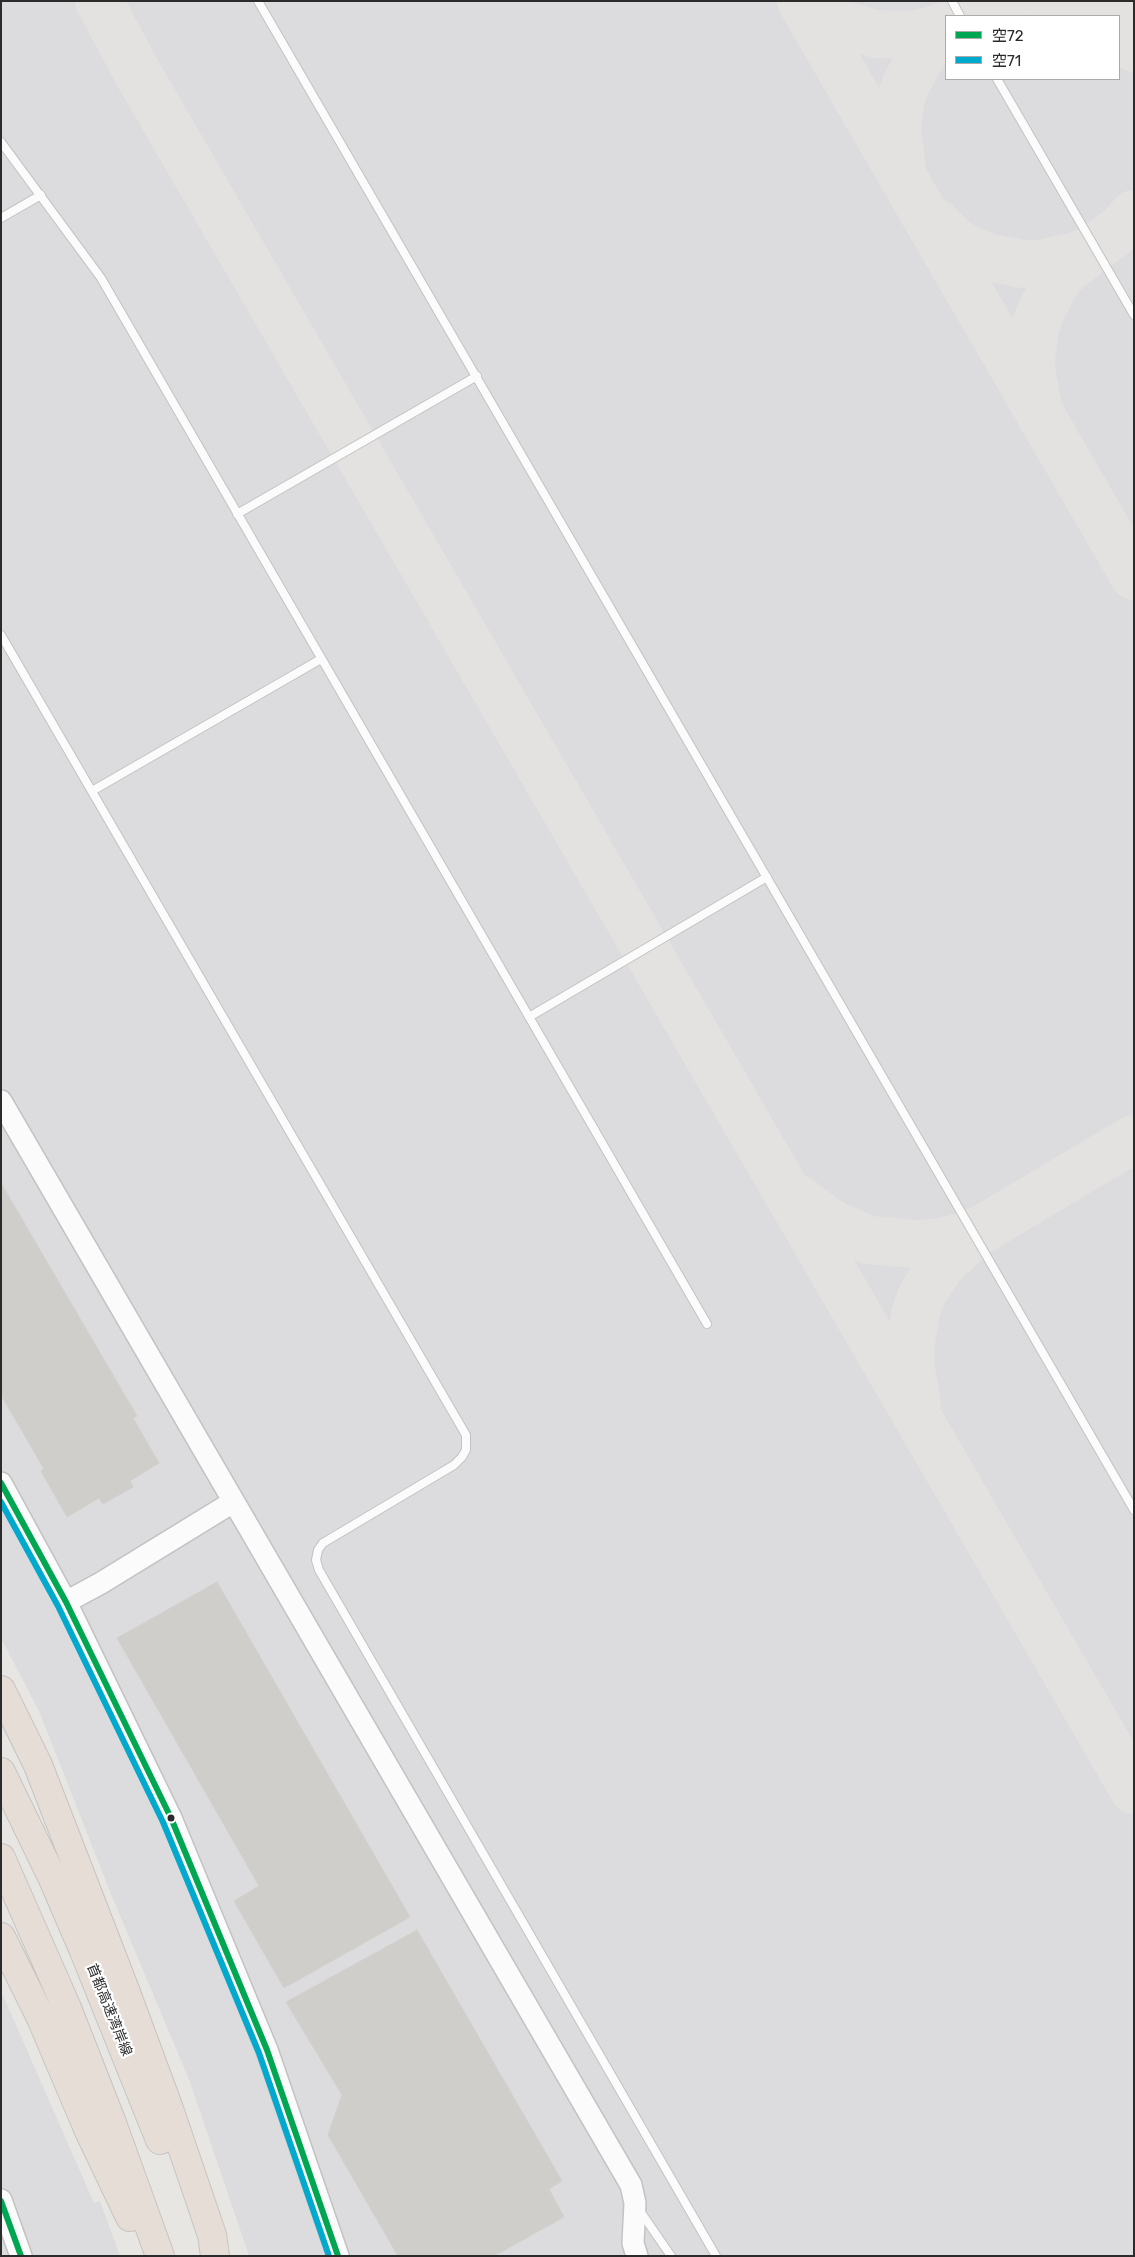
<!DOCTYPE html>
<meta charset="utf-8">
<style>
body{margin:0}
#map{position:relative;width:1135px;height:2257px;overflow:hidden;background:#e8e6e2;font-family:Rubik,"Noto Sans JP",sans-serif}
canvas{display:block}
.frame{position:absolute;inset:0;border:2px solid #2b2b2b;pointer-events:none}
.legend{position:absolute;left:945px;top:15px;width:175px;height:65px;box-sizing:border-box;background:#fff;border:1px solid #aaa;margin:0;padding:6px 9px;list-style:none;font-size:15px;color:#2b2b2b}
.legend li{display:flex;align-items:center;gap:10px;height:25px}
.legend b{width:25px;border:1px solid #aaa}
</style>
<div id="map">
<canvas width="1135" height="2257"></canvas>
<div class="frame"></div>
<ul class="legend">
<li><b style="height:6px;background:#00a651"></b>空72</li>
<li><b style="height:6px;background:#00a9ce"></b>空71</li>
</ul>
</div>
<script>
const context = document.querySelector('canvas').getContext('2d');
context.lineJoin = 'round';
function fill(path, color) {
  context.fillStyle = color;
  context.fill(path, 'evenodd');
}
function poly(rows) {
  const path = new Path2D();
  for (const r of rows) {
    path.moveTo(r[0], r[1]);
    for (let i = 2; i < r.length; i += 2) path.lineTo(r[i], r[i + 1]);
  }
  return path;
}
function trace(path, color, width, dash) {
  context.strokeStyle = color;
  context.lineWidth = width;
  context.lineCap = dash ? 'butt' : 'round';
  context.setLineDash(dash || []);
  context.stroke(path);
}
function label(font, color, halo, rows, align = 'center') {
  context.font = font + ' Rubik,"Noto Sans JP",sans-serif';
  context.lineWidth = 4.5;
  context.setLineDash([]);
  context.textBaseline = 'middle';
  context.strokeStyle = halo;
  context.fillStyle = color;
  for (const [text, x, y, turn = 0] of rows) {
    context.save();
    context.translate(x, y);
    context.rotate((+turn || 0) * Math.PI / 180);
    context.textAlign = isNaN(turn) ? turn : align;
    if (halo) context.strokeText(text, 0, 0);
    context.fillText(text, 0, 0);
    context.restore();
  }
}
const airport = poly([
 [1,1,1134,1,1134,2256,249,2256,190,2082,111,1894,39,1711,1,1638],
 [946,16,1119,16,1119,79,946,79],
 [1,1991,94,2203,100,2201,120,2256,1,2256]
]);
const taxiway = poly([
 [99,1,137,72,1134,1790],
 [801,1,1134,576],
 [803,1,828,18,844,25,876,34,910,35,927,32,946,26],
 [1047,1,1060,4,1092,16],
 [967,16,983,8,1006,1],
 [1119,22,1134,48],
 [902,170,897,130,900,102,905,86,923,53,946,29],
 [935,222,958,244,987,257,1023,264,1040,264,1076,256,1095,248,1119,230,1134,214],
 [1037,401,1032,376,1031,360,1035,327,1040,314,1053,287,1062,274,1092,250],
 [797,1198,832,1224,869,1240,913,1244,936,1243,974,1234,1134,1139],
 [917,1402,911,1370,910,1347,916,1311,922,1295,941,1265,977,1231]
]);
const building = poly([
 [1,1183,137,1416,133,1418,159,1463,130,1481,133,1487,103,1504,99,1498,67,1517,41,1471,44,1469,1,1395,1,1183],
 [217,1582,410,1917,284,1988,234,1901,259,1886,117,1638,217,1582],
 [417,1930,562,2181,549,2189,564,2217,494,2256,398,2256,328,2135,342,2095,286,2002,417,1930]
]);
const lane = poly([
 [258,1,1134,1510],
 [952,1,960,16],
 [997,79,1134,315],
 [1,142,101,278,707,1324],
 [1,218,41,195],
 [237,514,477,376],
 [1,635,466,1435,466,1450,462,1457,454,1465,323,1543,318,1550,316,1560,319,1570,716,2256],
 [92,791,321,659],
 [529,1017,767,877],
 [640,2211,671,2256]
]);
const secondary = poly([
 [1,1101,631,2185,635,2203,633,2243,637,2256],
 [1,1483,66,1602,171,1818,267,2050,338,2256],
 [66,1602,101,1583,233,1502],
 [1,2200,21,2256]
]);
const highway = poly([
 [1,1690,38,1765,125,1990,168,2106,212,2235,215,2256],
 [1,1772,53,1879,84,1951,160,2140],
 [1,1858,67,2008,112,2123,160,2256],
 [1,1937,41,2018,89,2131,130,2217]
]);
const bus1 = poly([
 [1,1483,66,1602,171,1818,267,2050,338,2256],
 [1,2201,21,2256]
]);
const bus2 = poly([
 [1,1502,58,1606,163,1822,259,2053,329,2256]
]);
const markers = [
 [171,1818,4.5,"#2b2b2b"]
];
const streetNames = [
 ["首都高速湾岸線",109,2010,68]
];
fill(airport, '#dcdcdf');
trace(taxiway, '#e3e2e0', 48);
fill(building, '#d0cecb');
trace(building, '#d3d1ce', 1);
trace(lane, '#c2c2c2', 10);
trace(secondary, '#c2c2c2', 24);
trace(highway, '#c5c4c2', 30);
trace(lane, '#fcfbfb', 8);
trace(secondary, '#fcfbfb', 21);
trace(highway, '#e6ded6', 28);
trace(bus1, '#00a651', 6);
trace(bus2, '#00a9ce', 6);
for (const [x, y, r, color] of markers) {
  const dot = new Path2D();
  dot.arc(x, y, r, 0, 2 * Math.PI);
  context.fillStyle = color;
  context.fill(dot);
  trace(dot, '#fff', 2);
}
label('14px', '#2b2b2b', '#fff', streetNames);
</script>
